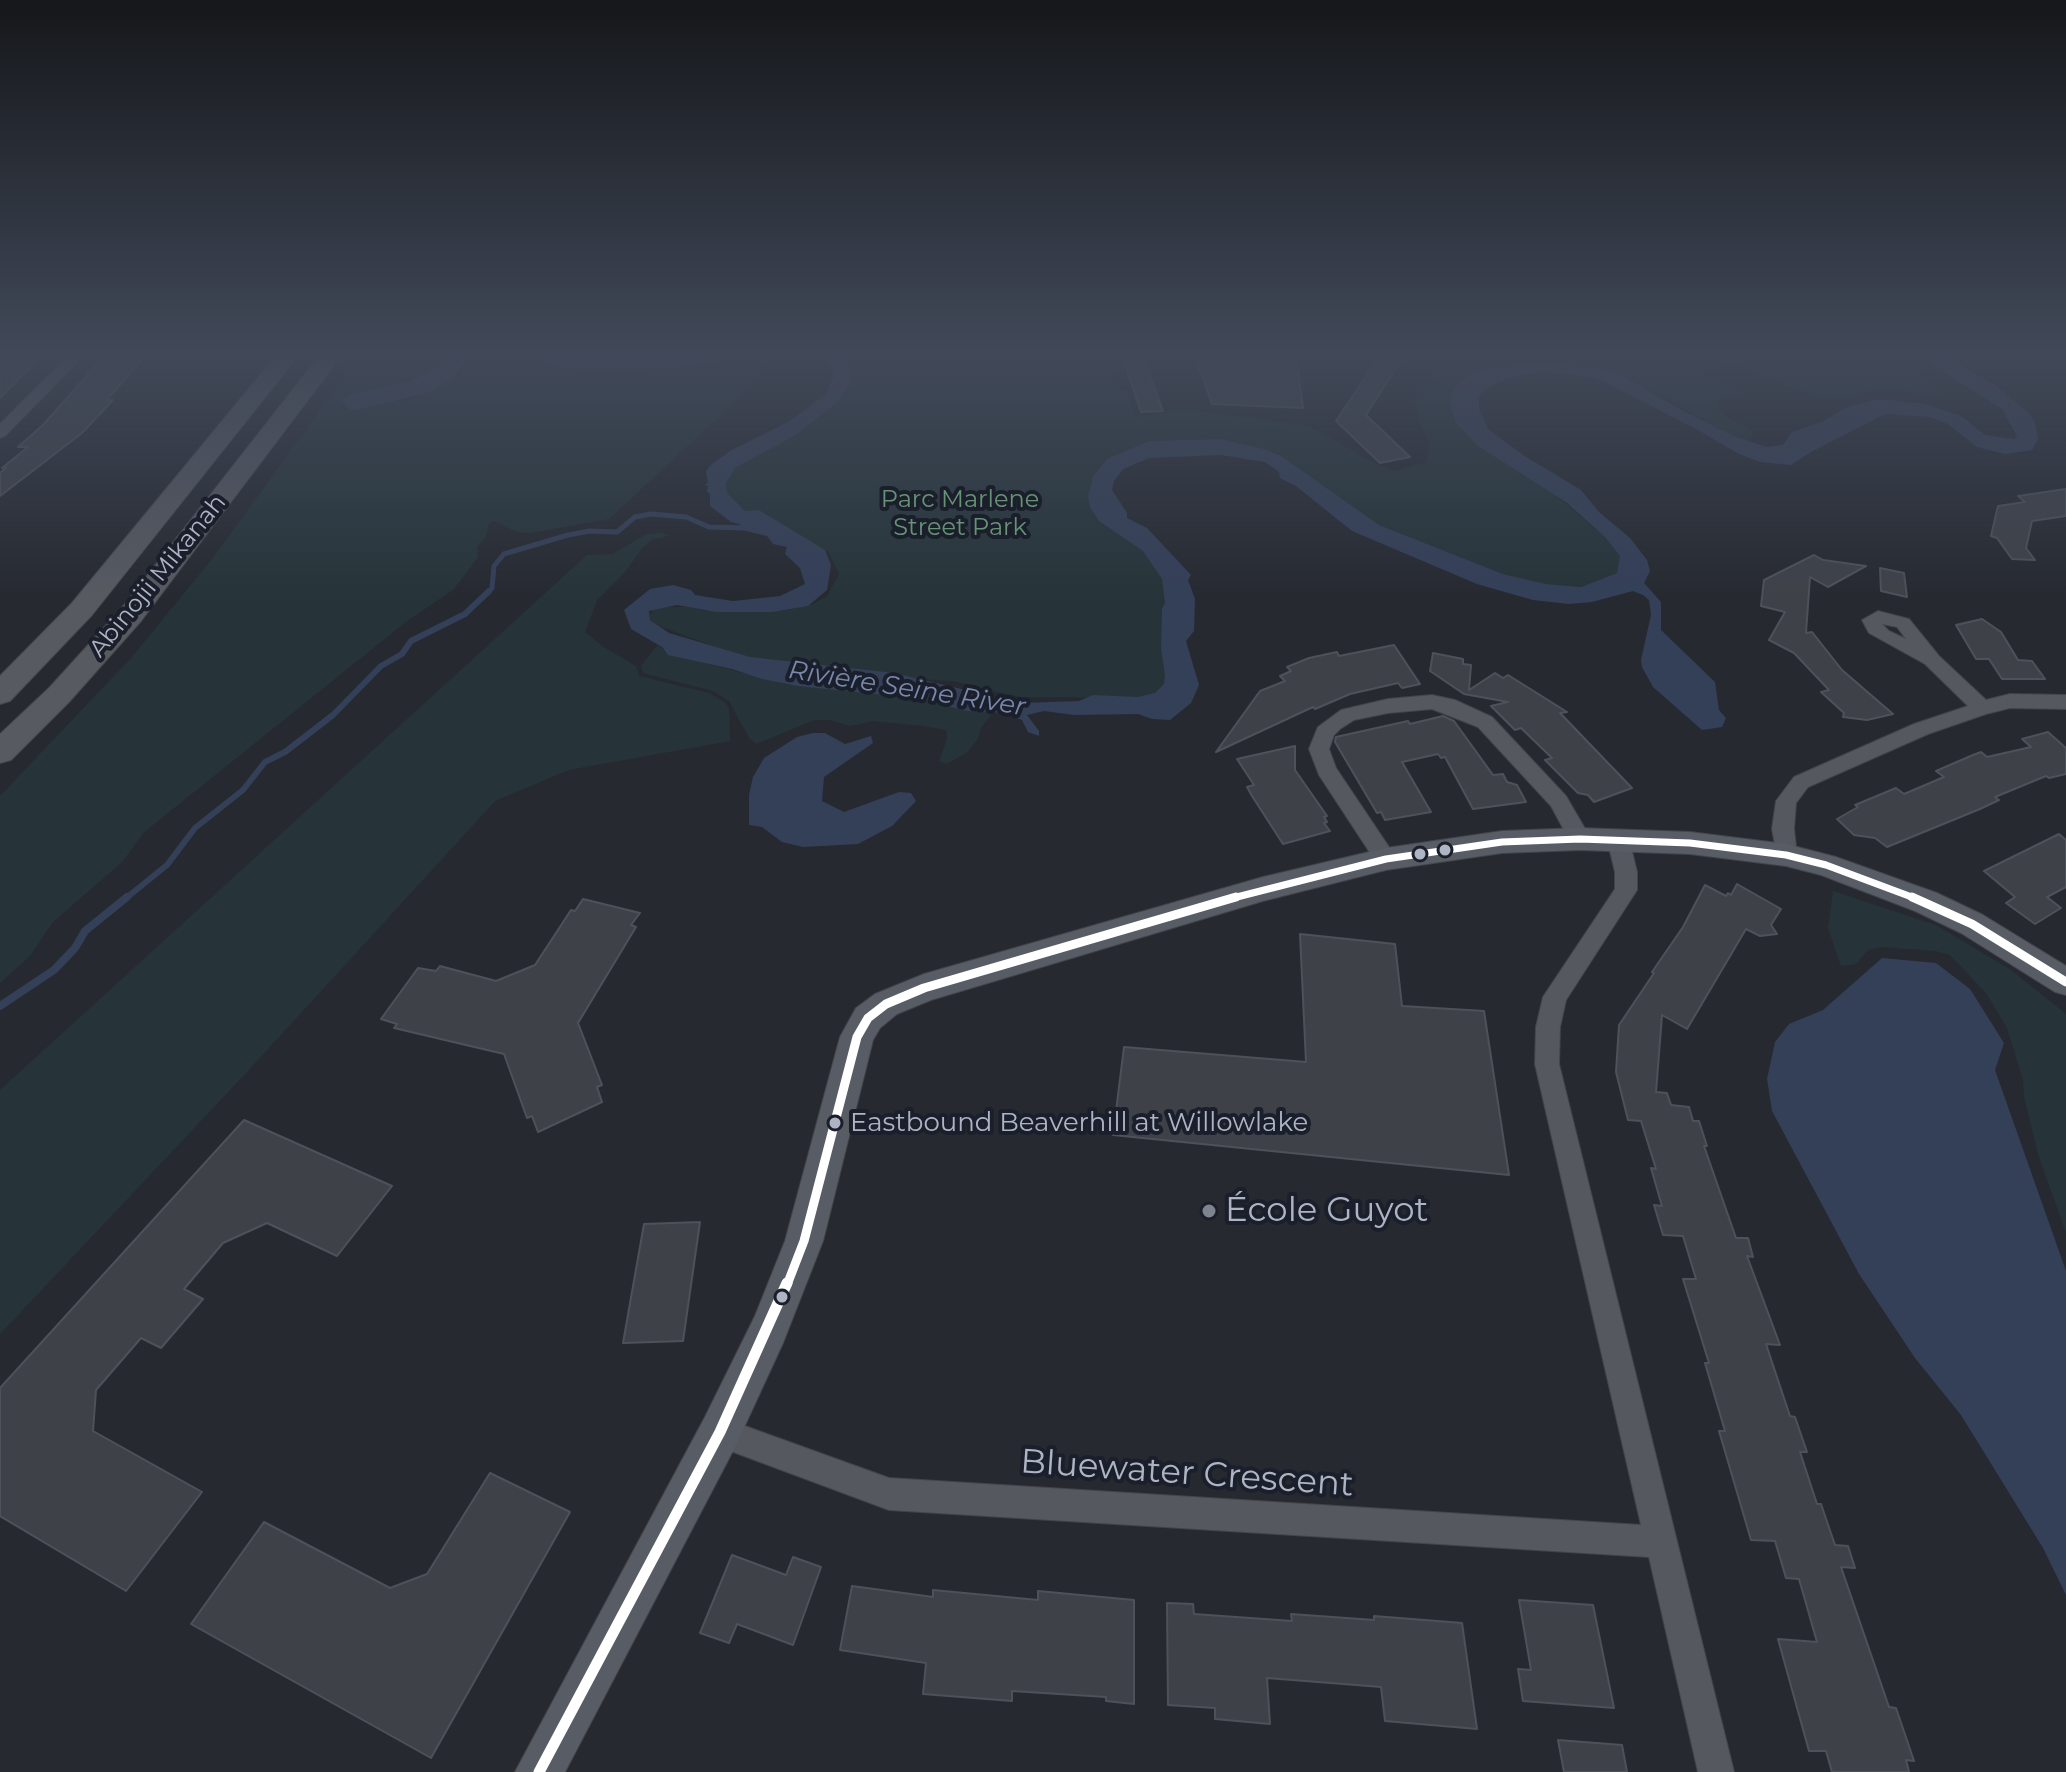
<!DOCTYPE html>
<meta charset="utf-8">
<style>
body{margin:0}
canvas{display:block;background:#262930}
</style>
<canvas width="2066" height="1772"></canvas>
<script>
const context = document.querySelector('canvas').getContext('2d');
context.lineJoin = 'round';
function fill(path, color) {
  context.fillStyle = color;
  context.fill(path, 'evenodd');
}
function poly(rows) {
  const path = new Path2D();
  for (const r of rows) {
    path.moveTo(r[0], r[1]);
    for (let i = 2; i < r.length; i += 2) path.lineTo(r[i], r[i + 1]);
  }
  return path;
}
function trace(path, color, width, dash) {
  context.strokeStyle = color;
  context.lineWidth = width;
  context.lineCap = dash ? 'butt' : 'round';
  context.setLineDash(dash || []);
  context.stroke(path);
}
function label(font, color, halo, rows, align = 'center') {
  context.font = font + ' Montserrat,sans-serif';
  context.lineWidth = 8;
  context.setLineDash([]);
  context.textBaseline = 'middle';
  context.strokeStyle = halo;
  context.fillStyle = color;
  for (const [text, x, y, turn = 0] of rows) {
    context.save();
    context.translate(x, y);
    context.rotate((+turn || 0) * Math.PI / 180);
    context.textAlign = isNaN(turn) ? turn : align;
    if (halo) context.strokeText(text, 0, 0);
    context.fillText(text, 0, 0);
    context.restore();
  }
}
const green = poly([
 [363,351,456,351,442,373,428,382,354,401,353,397,344,399,340,409,402,401,422,396,458,376,478,351,528,351,558,368,601,371,786,351,765,361,752,386,609,519,530,533,517,532,494,521,489,524,485,538,477,546,478,557,454,589,407,621,143,833,123,861,52,923,30,956,0,983,0,796,131,658,213,558],
 [837,351,1108,351,1121,390,1128,391,1131,405,1137,417,1176,411,1203,412,1309,426,1370,461,1394,471,1424,463,1427,458,1430,443,1418,419,1415,399,1418,390,1436,381,1424,369,1429,351,1655,351,1746,393,1743,399,1719,399,1717,402,1718,410,1724,415,1752,430,1752,437,1749,442,1736,437,1621,375,1484,369,1468,437,1547,488,1605,537,1620,556,1617,573,1581,587,1546,584,1503,574,1379,525,1281,456,1264,449,1220,439,1149,441,1095,496,1165,565,1168,698,1020,697,952,681,858,675,754,661,659,626,648,618,653,610,666,607,688,607,707,611,782,611,813,604,827,596,839,574,828,551,764,520,769,515,759,510,745,511,727,493,726,483,735,468,794,436,838,402,850,384,852,366,836,357],
 [1694,351,1897,351,1940,394,1876,390,1849,397,1819,398],
 [663,533,669,536,653,539,642,548,626,571,597,600,585,632,605,648,636,666,639,676,709,693,725,702,729,708,730,741,568,770,495,801,246,1073,0,1334,0,1090,587,555,612,554,647,534],
 [658,645,666,653,785,684,913,698,993,713,981,727,978,739,966,753,947,764,939,761,947,739,946,730,924,726,873,721,850,726,830,720,814,720,756,744,749,738,729,701,713,691,643,673,641,666],
 [1833,891,1936,925,2011,970,2066,1014,2066,1233,2038,1154,2024,1096,2023,1080,2007,1028,1986,993,1950,955,1936,951,1882,947,1868,950,1856,964,1841,966,1828,928]
]);
const water = poly([
 [528,351,635,362,681,357,700,351,837,351,840,354,836,357,852,366,850,384,838,402,794,436,735,468,726,483,727,493,745,511,759,510,825,550,831,565,827,590,808,606,773,612,716,612,677,605,649,611,650,620,669,633,750,657,894,673,1020,703,1079,701,1093,695,1138,697,1155,693,1164,684,1165,675,1161,649,1162,609,1165,603,1162,579,1143,551,1099,521,1090,507,1088,496,1093,477,1107,459,1149,441,1220,439,1264,449,1281,456,1379,525,1503,574,1546,584,1581,587,1617,573,1620,556,1605,537,1566,502,1478,446,1456,423,1450,402,1453,390,1460,381,1474,372,1524,363,1590,366,1621,375,1687,413,1736,437,1767,447,1783,445,1792,432,1822,422,1847,407,1878,399,1925,404,1961,416,1985,435,2014,439,2017,436,2002,409,1945,373,1919,351,1943,351,1967,370,1992,383,2029,413,2035,423,2038,439,2032,450,2005,454,1977,447,1948,424,1930,417,1885,414,1811,452,1791,465,1760,462,1739,454,1698,430,1597,378,1543,372,1515,376,1493,384,1479,395,1479,409,1488,429,1523,455,1581,490,1599,512,1630,538,1647,560,1650,571,1644,583,1661,602,1661,630,1715,682,1719,710,1726,718,1722,727,1702,730,1653,687,1642,667,1641,660,1651,615,1649,600,1643,595,1633,591,1592,602,1569,604,1533,600,1477,584,1352,531,1296,486,1280,478,1279,472,1265,462,1221,455,1149,458,1123,469,1114,481,1112,490,1127,513,1127,518,1147,528,1191,575,1188,580,1195,599,1194,631,1186,641,1199,685,1191,703,1170,720,1152,719,1138,714,1074,715,1044,711,1027,715,1039,731,1039,736,1028,732,1022,720,1004,713,968,711,913,698,797,686,762,679,732,669,668,655,662,647,631,629,624,610,650,589,673,585,691,590,695,595,733,601,780,596,805,584,800,568,785,554,787,547,773,544,767,536,742,530,740,524,731,522,710,506,710,494,707,491,708,486,704,485,708,483,706,471,712,464,730,451,790,421,826,394,834,375,831,364,824,357,786,351,676,367,601,371,558,367],
 [813,733,825,733,845,744,871,736,873,743,824,777,822,801,844,812,899,792,911,793,916,801,892,826,858,844,803,847,782,842,762,827,749,825,749,795,753,777,764,758,797,737],
 [1882,958,1936,963,1970,989,2004,1043,1995,1070,2066,1271,2066,1595,2043,1548,1961,1415,1915,1358,1859,1274,1772,1111,1767,1079,1775,1042,1789,1024,1823,1010]
]);
const streamFar2 = poly([
 [488,593,492,588,494,566,504,554,568,535,590,531,617,532,635,517,651,514,686,517,709,527,749,528]
]);
const streamFar1 = poly([
 [125,899,167,865,195,828,243,790,265,762,285,752,333,715,381,666,402,654,411,641,465,614,489,591]
]);
const stream = poly([
 [0,1006,54,970,75,948,85,931,127,897]
]);
const river = poly([
 [446,351,472,351,454,378,429,393,355,410,346,408,342,402,346,396,411,381,436,368,446,351]
]);
const building = poly([
 [0,351,46,351,0,398,0,351],
 [118,351,149,351,107,400,113,400,82,433,0,496,0,473,6,468,2,468,28,447,18,447,43,425,106,354,118,351],
 [1141,351,1163,411,1141,412,1121,353,1141,351],
 [1193,351,1213,351,1217,360,1296,355,1303,408,1212,404,1193,351],
 [1383,351,1407,351,1366,415,1410,457,1380,463,1336,421,1383,351],
 [2066,489,2066,516,2032,521,2026,548,2035,560,2012,559,1997,538,1991,536,1998,506,2025,502,2018,496,2066,489],
 [1814,555,1823,560,1866,566,1828,587,1810,577,1806,633,1812,632,1842,670,1893,714,1867,720,1843,717,1844,713,1821,692,1829,690,1794,653,1769,640,1785,612,1761,606,1764,580,1814,555],
 [1880,568,1904,573,1907,597,1881,591,1880,568],
 [1982,619,2001,632,2018,660,2032,661,2045,679,2002,679,1989,659,1976,659,1956,625,1982,619],
 [1394,645,1420,684,1402,688,1398,683,1350,694,1315,709,1313,707,1216,752,1260,691,1285,681,1280,676,1291,671,1287,667,1309,658,1337,652,1339,656,1394,645],
 [1433,653,1463,659,1463,664,1471,665,1469,690,1495,673,1503,678,1508,675,1567,712,1560,713,1632,788,1594,802,1588,795,1578,793,1545,760,1552,758,1521,728,1515,730,1491,706,1508,702,1464,694,1430,671,1433,653],
 [1443,716,1454,721,1493,775,1503,774,1507,782,1517,785,1526,802,1473,809,1445,757,1441,758,1438,754,1402,762,1431,812,1385,820,1381,812,1377,813,1335,742,1336,737,1408,721,1410,724,1443,716],
 [2048,732,2066,748,2066,774,2049,778,2046,776,1995,797,1999,800,1980,809,1887,847,1875,838,1854,835,1837,819,1858,807,1855,805,1896,788,1904,794,1944,777,1936,771,1973,755,1981,752,1987,757,2031,747,2022,739,2048,732],
 [1295,746,1295,770,1327,816,1324,817,1327,822,1324,823,1330,831,1283,844,1252,796,1247,787,1254,785,1237,759,1295,746],
 [2059,834,2066,840,2066,887,2047,897,2061,908,2035,924,2006,903,2015,897,1984,871,2059,834],
 [1737,884,1781,909,1771,925,1777,934,1760,936,1746,929,1687,1029,1662,1015,1656,1092,1667,1093,1671,1105,1689,1107,1693,1121,1699,1121,1707,1146,1704,1146,1736,1238,1748,1238,1753,1257,1747,1256,1780,1345,1766,1344,1790,1416,1795,1417,1807,1452,1800,1452,1817,1504,1821,1504,1835,1545,1848,1546,1855,1568,1841,1567,1889,1707,1896,1708,1914,1761,1906,1760,1909,1772,1832,1772,1826,1751,1809,1751,1778,1639,1817,1642,1799,1579,1786,1578,1775,1541,1751,1540,1719,1431,1725,1431,1705,1363,1709,1363,1683,1279,1696,1279,1683,1236,1663,1235,1654,1205,1662,1206,1651,1168,1656,1169,1641,1121,1628,1120,1616,1072,1619,1025,1654,973,1652,972,1683,927,1705,885,1726,896,1728,893,1731,895,1737,884],
 [583,899,640,913,631,925,636,927,578,1023,602,1085,597,1087,602,1102,538,1132,532,1116,527,1118,504,1054,394,1028,397,1024,381,1019,418,968,436,971,440,966,496,981,535,965,571,910,575,911,583,899],
 [1300,934,1395,944,1402,1006,1484,1011,1509,1175,1113,1135,1124,1047,1306,1062,1300,934],
 [244,1120,392,1186,337,1256,267,1223,223,1243,184,1289,203,1299,161,1348,141,1338,96,1390,93,1431,202,1492,126,1591,0,1516,0,1388,244,1120],
 [700,1222,683,1341,623,1343,644,1224,700,1222],
 [490,1473,570,1512,431,1758,191,1624,264,1522,390,1588,427,1574,490,1473],
 [732,1555,786,1575,793,1557,821,1567,793,1645,737,1624,729,1643,700,1633,732,1555],
 [852,1586,933,1597,933,1590,1038,1600,1038,1591,1134,1600,1134,1704,1106,1701,1106,1697,1012,1691,1012,1701,923,1694,926,1663,840,1650,852,1586],
 [1519,1600,1593,1605,1614,1708,1523,1701,1518,1669,1531,1670,1519,1600],
 [1167,1603,1193,1604,1194,1614,1292,1621,1291,1614,1374,1620,1374,1616,1462,1623,1477,1729,1385,1721,1381,1687,1267,1678,1270,1724,1215,1719,1215,1708,1168,1705,1167,1603],
 [1558,1740,1622,1745,1627,1772,1564,1772,1558,1740]
]);
const street = poly([
 [73,351,88,351,5,436,0,438,0,424,73,351],
 [1878,611,1909,619,1939,656,1986,700,2010,694,2066,695,2066,709,2010,708,1986,714,1928,734,1808,787,1796,803,1794,829,1797,855,1794,861,1786,863,1778,861,1772,829,1776,801,1794,777,1914,724,1968,706,1925,664,1869,633,1862,620,1878,611],
 [1882,624,1897,627,1906,639,1889,631,1882,624],
 [1432,695,1455,700,1492,717,1566,796,1591,839,1588,845,1572,845,1551,806,1478,727,1432,709,1388,713,1354,720,1340,729,1334,735,1329,749,1336,768,1397,859,1394,865,1386,867,1378,865,1319,775,1309,749,1318,727,1341,710,1388,699,1432,695],
 [1618,831,1626,833,1629,839,1637,872,1637,890,1566,1000,1560,1027,1559,1064,1734,1772,1698,1772,1649,1557,889,1510,709,1443,705,1432,709,1421,720,1417,889,1478,1641,1525,1535,1064,1536,1027,1543,997,1615,889,1615,872,1607,839,1610,833,1618,831]
]);
const secondary = poly([
 [1580,828,1690,832,1786,844,1836,857,1937,893,1983,915,2066,966,2066,995,2055,992,1961,933,1915,911,1821,875,1786,866,1690,854,1580,850,1502,853,1386,870,1263,901,931,1000,897,1014,880,1028,873,1040,823,1241,783,1343,735,1447,565,1772,515,1772,705,1417,755,1316,785,1241,840,1037,856,1008,875,994,924,974,1263,877,1386,848,1502,831,1580,828]
]);
const primary = poly([
 [280,351,302,351,92,615,10,701,0,704,0,676,72,603,280,351],
 [323,351,345,351,141,621,69,702,11,760,0,763,0,734,49,688,121,609,323,351]
]);
const bus1Far2 = poly([
 [1229,899,1386,859,1502,842,1580,839,1690,843,1786,855,1826,865,1917,899]
]);
const bus1Far1 = poly([
 [1912,897,1972,924,2066,982],
 [787,1285,804,1241,857,1037,868,1018,886,1004,924,988,1236,897]
]);
const bus1 = poly([
 [539,1772,720,1432,787,1283]
]);
const markers = [
 [1445,850,7,"#aeb4c3"],
 [1420,854,7,"#aeb4c3"],
 [835,1123,7,"#aeb4c3"],
 [1209,1211,8,"#7e8390"],
 [782,1297,7,"#aeb4c3"]
];
const farParknames = [
 ["Parc Marlene",960,500],
 ["Street Park",960,528]
];
const farStreetnames = [
 ["Abinojii Mikanah",158,576,-51]
];
const farWaternames = [
 ["Rivière Seine River",907,689,9]
];
const busNames = [
 ["Eastbound Beaverhill at Willowlake",850,1123]
];
const nearPoinames = [
 ["École Guyot",1225,1211]
];
const nearStreetnames = [
 ["Bluewater Crescent",1187,1474,4]
];
fill(green, '#263439');
fill(water, '#343f58');
trace(streamFar2, '#343f58', 5);
trace(streamFar1, '#343f58', 6);
trace(stream, '#343f58', 8);
fill(river, '#343f58');
fill(building, '#3e4148');
trace(building, '#4d5159', 2);
trace(street, '#42444a', 2);
trace(secondary, '#42444a', 2);
trace(primary, '#43464d', 2);
fill(street, '#55585f');
fill(secondary, '#585c64');
fill(primary, '#575a61');
trace(bus1Far2, '#fff', 7);
trace(bus1Far1, '#fff', 9);
trace(bus1, '#fff', 11);
const sky = context.createLinearGradient(0, 0, 0, 599);
sky.addColorStop(0, '#15171a');
sky.addColorStop(0.59, '#414959');
sky.addColorStop(1, '#41495900');
context.fillStyle = sky;
context.fillRect(0, 0, 2066, 599);
for (const [x, y, r, color] of markers) {
  const dot = new Path2D();
  dot.arc(x, y, r, 0, 2 * Math.PI);
  context.fillStyle = color;
  context.fill(dot);
  trace(dot, '#1a1f2b', 3);
}
label('24px', '#689276', '#1a1f2b', farParknames);
label('24px', '#aeb4c3', '#1a1f2b', farStreetnames);
label('italic 26px', '#7888aa', '#1a1f2b', farWaternames);
label('26px', '#aeb4c3', '#1a1f2b', busNames, 'left');
label('34px', '#aeb4c3', '#1a1f2b', nearPoinames, 'left');
label('34px', '#aeb4c3', '#1a1f2b', nearStreetnames);
</script>
